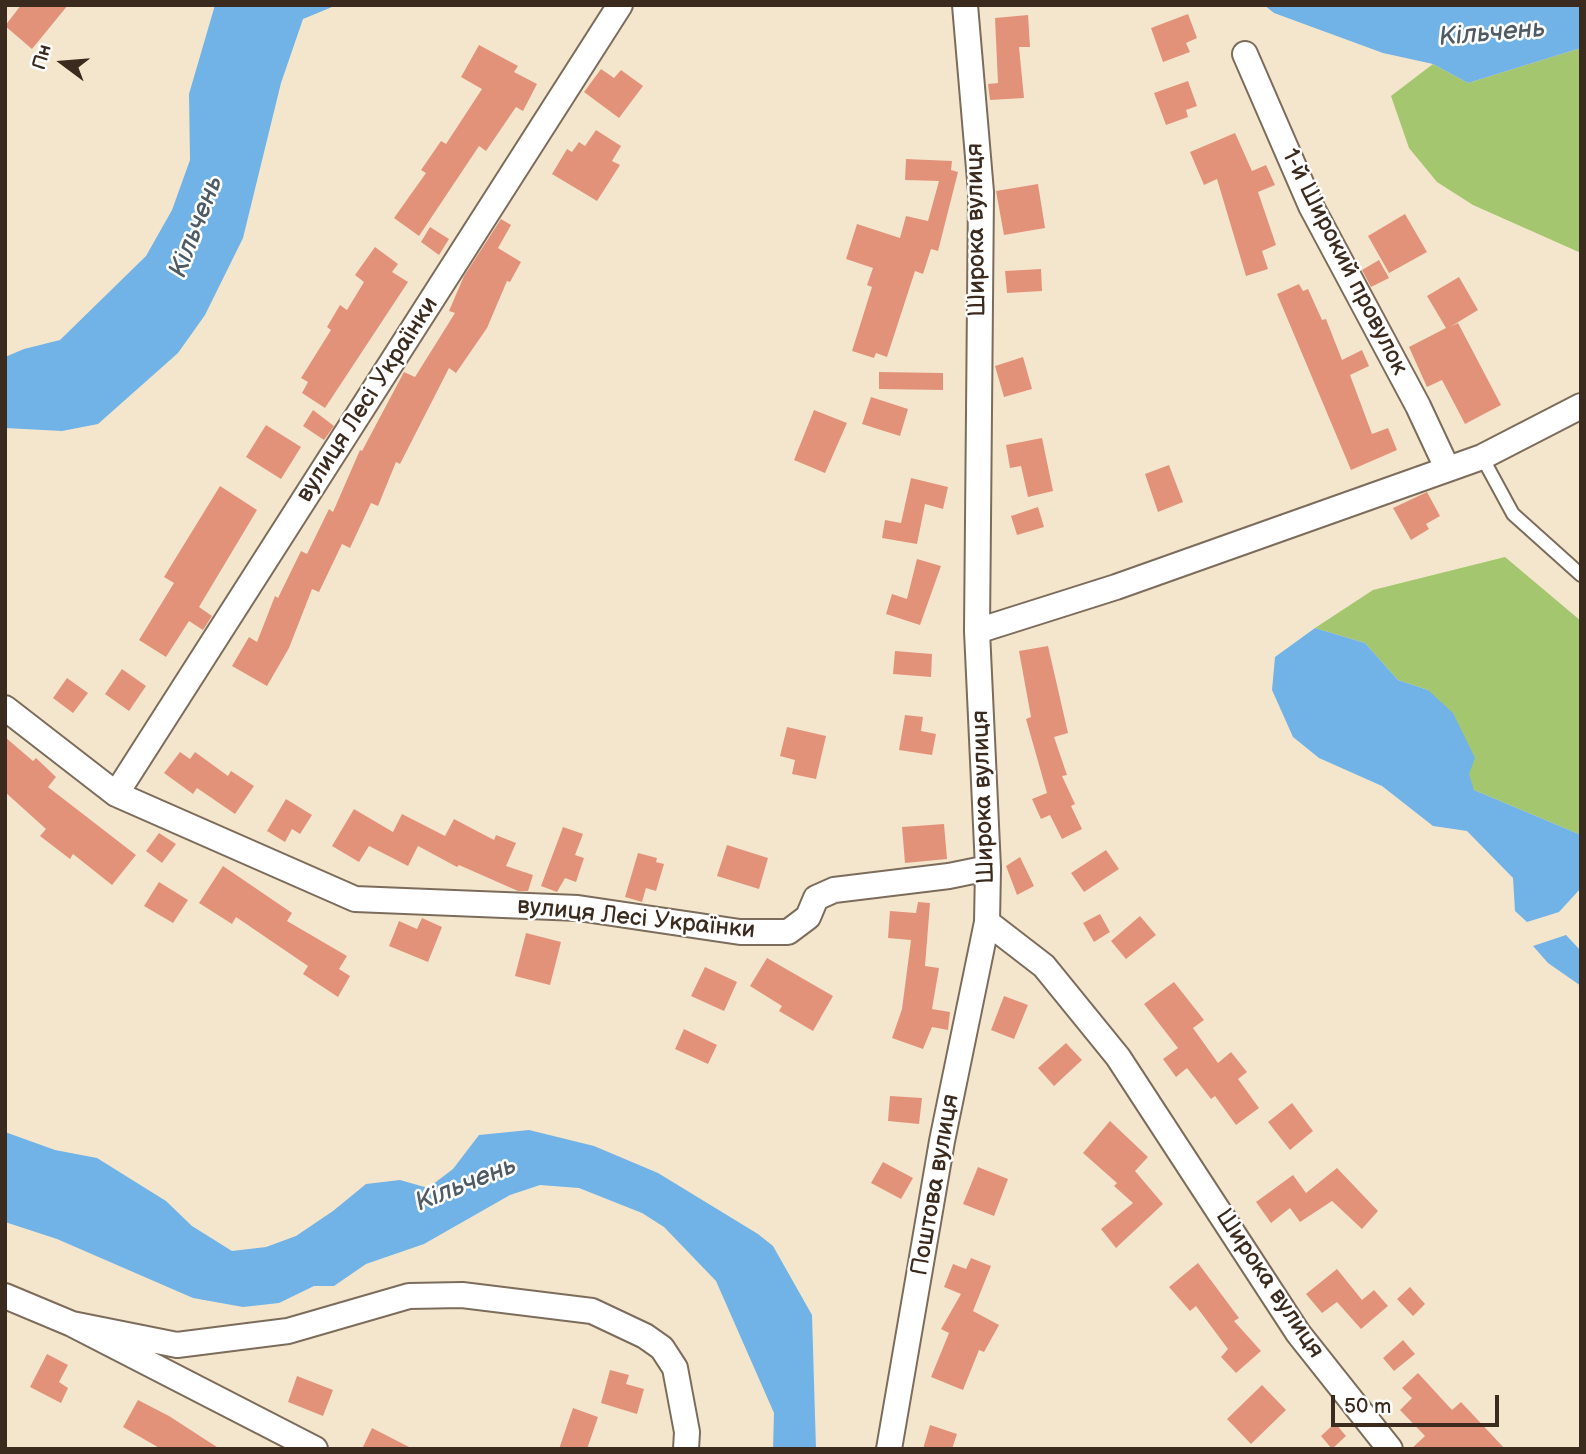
<!DOCTYPE html>
<meta charset="utf-8">
<style>
body{margin:0}
#map{position:relative;width:1586px;height:1454px;overflow:hidden;background:#f4e6cd;font-family:"Balsamiq Sans",sans-serif}
canvas{display:block}
.frame{position:absolute;inset:0;border:7px solid #3b2a1e;pointer-events:none}
.north{position:absolute;left:28px;top:28px;width:70px;height:70px;-webkit-text-stroke:5px #fff;paint-order:stroke;rotate:286deg;font-size:19px;font-weight:700;line-height:28px;text-align:center;color:#3b2a1e}
.north::after{content:'';display:block;margin:auto;width:24px;height:32px;background:#3b2a1e;clip-path:polygon(50% 0,100% 100%,50% 72%,0 100%)}
.scale{position:absolute;left:1331px;top:1395px;width:168px;height:32px;box-sizing:border-box;border:4px solid #3b2a1e;border-top:0;padding-left:9px;font-size:21px;line-height:24px;white-space:nowrap;color:#3b2a1e;-webkit-text-stroke:5px #fff;paint-order:stroke}
</style>
<div id="map">
<canvas width="1586" height="1454"></canvas>
<div class="frame"></div>
<div class="north">Пн</div>
<div class="scale">50 m</div>
</div>
<script>
const context = document.querySelector('canvas').getContext('2d');
context.lineJoin = 'round';
function fill(path, color) {
  context.fillStyle = color;
  context.fill(path, 'evenodd');
}
function poly(rows) {
  const path = new Path2D();
  for (const r of rows) {
    path.moveTo(r[0], r[1]);
    for (let i = 2; i < r.length; i += 2) path.lineTo(r[i], r[i + 1]);
  }
  return path;
}
function trace(path, color, width, dash) {
  context.strokeStyle = color;
  context.lineWidth = width;
  context.lineCap = dash ? 'butt' : 'round';
  context.setLineDash(dash || []);
  context.stroke(path);
}
function label(font, color, halo, rows, align = 'center') {
  context.font = font + ' "Balsamiq Sans",sans-serif';
  context.lineWidth = 5;
  context.setLineDash([]);
  context.textBaseline = 'middle';
  context.strokeStyle = halo;
  context.fillStyle = color;
  for (const [text, x, y, turn = 0] of rows) {
    context.save();
    context.translate(x, y);
    context.rotate((+turn || 0) * Math.PI / 180);
    context.textAlign = isNaN(turn) ? turn : align;
    if (halo) context.strokeText(text, 0, 0);
    context.fillText(text, 0, 0);
    context.restore();
  }
}
const green = poly([
 [1581,48,1581,253,1473,205,1437,182,1409,148,1391,96,1433,64,1468,83],
 [1505,557,1581,621,1581,835,1474,790,1428,690,1398,680,1365,643,1315,628,1373,590]
]);
const water = poly([
 [215,5,337,5,303,19,281,83,243,238,205,315,178,353,98,424,62,431,5,428,5,357,24,349,60,340,146,256,172,210,190,160,189,94],
 [1264,5,1581,5,1581,48,1468,83,1433,64,1383,53,1274,13],
 [1315,628,1365,643,1398,680,1428,690,1453,713,1475,758,1469,774,1474,790,1581,835,1581,888,1559,912,1527,922,1515,911,1513,878,1467,831,1433,826,1382,786,1319,758,1293,737,1272,690,1275,657],
 [1566,935,1581,951,1581,986,1548,963,1533,946],
 [529,1130,594,1146,658,1173,758,1234,773,1246,812,1315,816,1449,773,1449,774,1413,716,1281,664,1227,642,1213,579,1188,540,1185,510,1195,424,1244,366,1264,334,1286,314,1286,279,1303,243,1307,193,1298,57,1239,5,1222,5,1132,55,1150,97,1158,166,1201,192,1226,232,1251,266,1247,296,1236,333,1211,366,1184,400,1180,428,1188,453,1169,479,1135]
]);
const building = poly([
 [21,5,68,5,32,49,5,26],
 [1188,14,1197,38,1186,43,1190,52,1163,62,1151,28],
 [1028,15,1030,47,1019,47,1024,98,990,100,988,84,998,83,995,18],
 [479,45,518,66,514,72,537,84,523,111,516,107,486,151,479,146,419,236,394,218,426,173,421,170,441,141,446,144,482,89,461,77],
 [601,69,614,78,621,70,643,86,619,118,584,92],
 [1188,81,1197,106,1186,110,1188,117,1166,125,1154,93],
 [596,130,621,146,612,161,620,165,597,201,552,174,567,149,572,152,579,142,585,146],
 [1235,133,1252,171,1266,165,1275,185,1258,192,1276,245,1262,251,1268,269,1246,276,1217,179,1204,185,1190,152],
 [906,159,952,161,951,170,958,172,938,251,931,249,923,274,915,271,887,357,876,353,874,358,852,351,872,287,867,285,873,268,846,259,857,224,900,238,906,216,928,221,939,181,905,180],
 [1038,184,1045,228,1004,235,996,191],
 [1405,214,1427,252,1389,273,1368,236],
 [501,219,511,225,498,248,521,262,510,282,507,281,487,328,456,373,449,368,400,464,396,462,378,506,371,503,350,548,342,544,319,592,312,589,289,648,267,686,232,666,249,637,257,642,275,596,278,598,301,551,307,554,329,509,333,512,360,450,362,451,404,372,415,377,455,313,449,311,464,276],
 [430,227,449,239,439,255,421,242],
 [375,247,398,264,392,272,408,282,325,408,302,393,308,382,301,378,331,330,327,327,340,305,347,310,364,282,355,275],
 [1379,260,1389,278,1371,287,1362,270],
 [1041,269,1042,291,1007,293,1005,271],
 [1459,277,1478,310,1450,327,1458,323,1501,405,1465,424,1442,380,1427,387,1409,347,1446,328,1427,296],
 [1299,284,1303,291,1308,289,1322,320,1326,319,1342,360,1362,350,1369,366,1350,375,1372,434,1388,428,1397,450,1351,470,1277,294],
 [1023,357,1032,389,1004,397,995,366],
 [879,372,943,373,943,390,879,389],
 [871,397,908,409,900,436,862,424],
 [313,410,334,426,324,440,303,426],
 [814,410,847,423,825,473,794,460],
 [266,425,301,447,281,479,246,457],
 [1042,438,1053,491,1028,497,1021,466,1010,468,1006,445],
 [1169,465,1183,502,1158,512,1145,474],
 [911,478,948,487,943,509,925,504,917,544,882,538,885,520,901,523],
 [220,486,257,510,199,607,212,616,203,630,189,621,166,657,139,640,174,583,164,577],
 [1427,492,1440,516,1426,524,1429,529,1411,540,1393,508],
 [1038,507,1044,527,1017,535,1011,516],
 [917,559,941,566,920,625,886,614,892,594,907,599],
 [1048,646,1068,733,1054,737,1067,775,1062,776,1075,804,1071,806,1082,829,1062,839,1050,815,1041,819,1032,799,1047,793,1026,719,1031,717,1019,651],
 [895,651,932,654,931,677,893,674],
 [122,669,146,686,129,711,105,694],
 [67,678,88,693,73,713,53,698],
 [905,715,923,717,921,731,936,734,932,755,899,750],
 [787,727,826,736,816,779,792,774,795,760,780,756],
 [5,737,33,761,36,758,56,777,48,787,136,855,112,885,73,854,70,859,40,836,46,829,5,792],
 [180,752,190,759,195,752,228,776,231,771,254,786,235,814,197,788,193,794,164,773],
 [286,799,312,815,300,834,292,829,285,842,267,831],
 [354,809,393,832,402,814,445,836,454,819,494,840,496,835,516,843,506,866,533,875,528,891,518,891,459,865,457,867,418,846,408,866,369,846,359,862,332,846],
 [944,824,947,859,905,863,902,827],
 [563,827,583,834,575,855,584,858,576,882,565,878,557,892,541,886],
 [159,833,176,844,162,863,146,851],
 [727,845,768,858,759,889,717,876],
 [1106,850,1119,869,1084,892,1071,873],
 [638,853,657,858,656,862,664,864,656,891,646,888,642,902,625,897],
 [1020,857,1034,886,1017,895,1006,866],
 [223,866,292,913,287,921,347,956,339,969,350,976,338,997,303,974,308,966,236,917,232,924,199,903],
 [159,882,188,900,173,923,144,906],
 [918,902,930,903,925,966,939,968,932,1009,950,1012,948,1030,932,1027,923,1049,892,1038,902,1009,911,940,888,938,890,911,916,913],
 [1100,914,1110,932,1094,942,1083,923],
 [1140,916,1156,935,1126,959,1111,941],
 [422,918,442,927,428,962,389,946,399,921,417,929],
 [526,933,561,942,550,985,515,976],
 [767,958,833,996,813,1031,779,1011,782,1006,750,986],
 [705,967,737,982,724,1011,691,996],
 [1174,982,1204,1020,1193,1028,1218,1063,1231,1052,1247,1072,1238,1079,1259,1108,1236,1125,1215,1096,1211,1099,1187,1068,1176,1077,1163,1059,1178,1048,1144,1004],
 [1004,996,1028,1005,1014,1039,991,1030],
 [684,1029,717,1045,708,1064,675,1049],
 [1066,1043,1082,1060,1054,1086,1038,1068],
 [890,1096,922,1098,919,1124,888,1121],
 [1292,1103,1313,1131,1290,1150,1268,1122],
 [1110,1121,1148,1157,1135,1171,1163,1204,1116,1248,1101,1229,1133,1203,1114,1186,1117,1183,1083,1153],
 [883,1162,913,1178,901,1199,871,1183],
 [978,1167,1008,1179,994,1216,963,1204],
 [1337,1168,1378,1211,1362,1229,1332,1201,1300,1222,1290,1208,1271,1223,1256,1202,1293,1175,1306,1193],
 [971,1258,991,1266,973,1311,999,1325,984,1352,979,1350,963,1390,931,1377,949,1333,941,1329,961,1294,944,1287,953,1264,966,1269],
 [1198,1263,1239,1318,1234,1321,1261,1351,1236,1373,1221,1357,1228,1349,1196,1306,1190,1311,1169,1287],
 [1337,1269,1362,1300,1374,1290,1388,1306,1361,1329,1337,1302,1322,1313,1306,1294],
 [1410,1287,1425,1304,1413,1316,1397,1299],
 [1403,1340,1415,1354,1394,1371,1383,1358],
 [47,1354,68,1365,59,1382,68,1388,61,1403,30,1387],
 [610,1370,629,1375,626,1384,644,1389,637,1414,601,1403],
 [1418,1373,1452,1410,1461,1402,1505,1449,1411,1449,1425,1436,1400,1410,1412,1398,1402,1388],
 [297,1376,333,1390,323,1416,288,1402],
 [1262,1385,1286,1410,1251,1444,1227,1419],
 [138,1400,169,1416,220,1449,161,1449,123,1427],
 [573,1408,598,1417,587,1449,559,1449],
 [1335,1423,1346,1436,1332,1449,1321,1436],
 [930,1425,957,1434,952,1449,923,1449],
 [372,1428,413,1449,362,1449]
]);
const service = poly([
 [1482,457,1513,514,1581,575]
]);
const minor = poly([
 [1245,54,1311,206,1418,406,1447,468],
 [977,631,1116,587,1482,457,1581,406],
 [5,708,116,794,355,899,578,908,740,932,788,932,808,917,816,898,834,890,949,876,988,868],
 [116,794,620,5],
 [987,922,1044,966,1118,1057,1298,1333,1390,1449],
 [5,1296,72,1324,315,1449],
 [72,1324,177,1345,288,1331,409,1296,462,1295,592,1311,645,1336,662,1348,675,1368,687,1432,686,1449],
 [889,1449,942,1141,987,922,988,868,977,631,981,192,965,5]
]);
const streetNames = [
 ["Широка вулиця",977,230,-91],
 ["1-й Широкий провулок",1344,262,63],
 ["вулиця Лесі Українки",368,400,-57],
 ["Широка вулиця",984,797,-92],
 ["вулиця Лесі Українки",636,919,6],
 ["Поштова вулиця",936,1185,-80],
 ["Широка вулиця",1269,1284,56]
];
const waterNames = [
 ["Кільчень",1492,34,-5],
 ["Кільчень",197,227,-69],
 ["Кільчень",466,1185,-22]
];
fill(green, '#a4c66f');
fill(water, '#71b3e6');
fill(building, '#e3927a');
trace(service, '#7c6c5b', 16);
trace(minor, '#7c6c5b', 28);
trace(service, '#fff', 12);
trace(minor, '#fff', 24);
label('24px', '#3b2a1e', '#fff', streetNames);
label('italic 26px', '#4e5a64', '#fff', waterNames);
</script>
